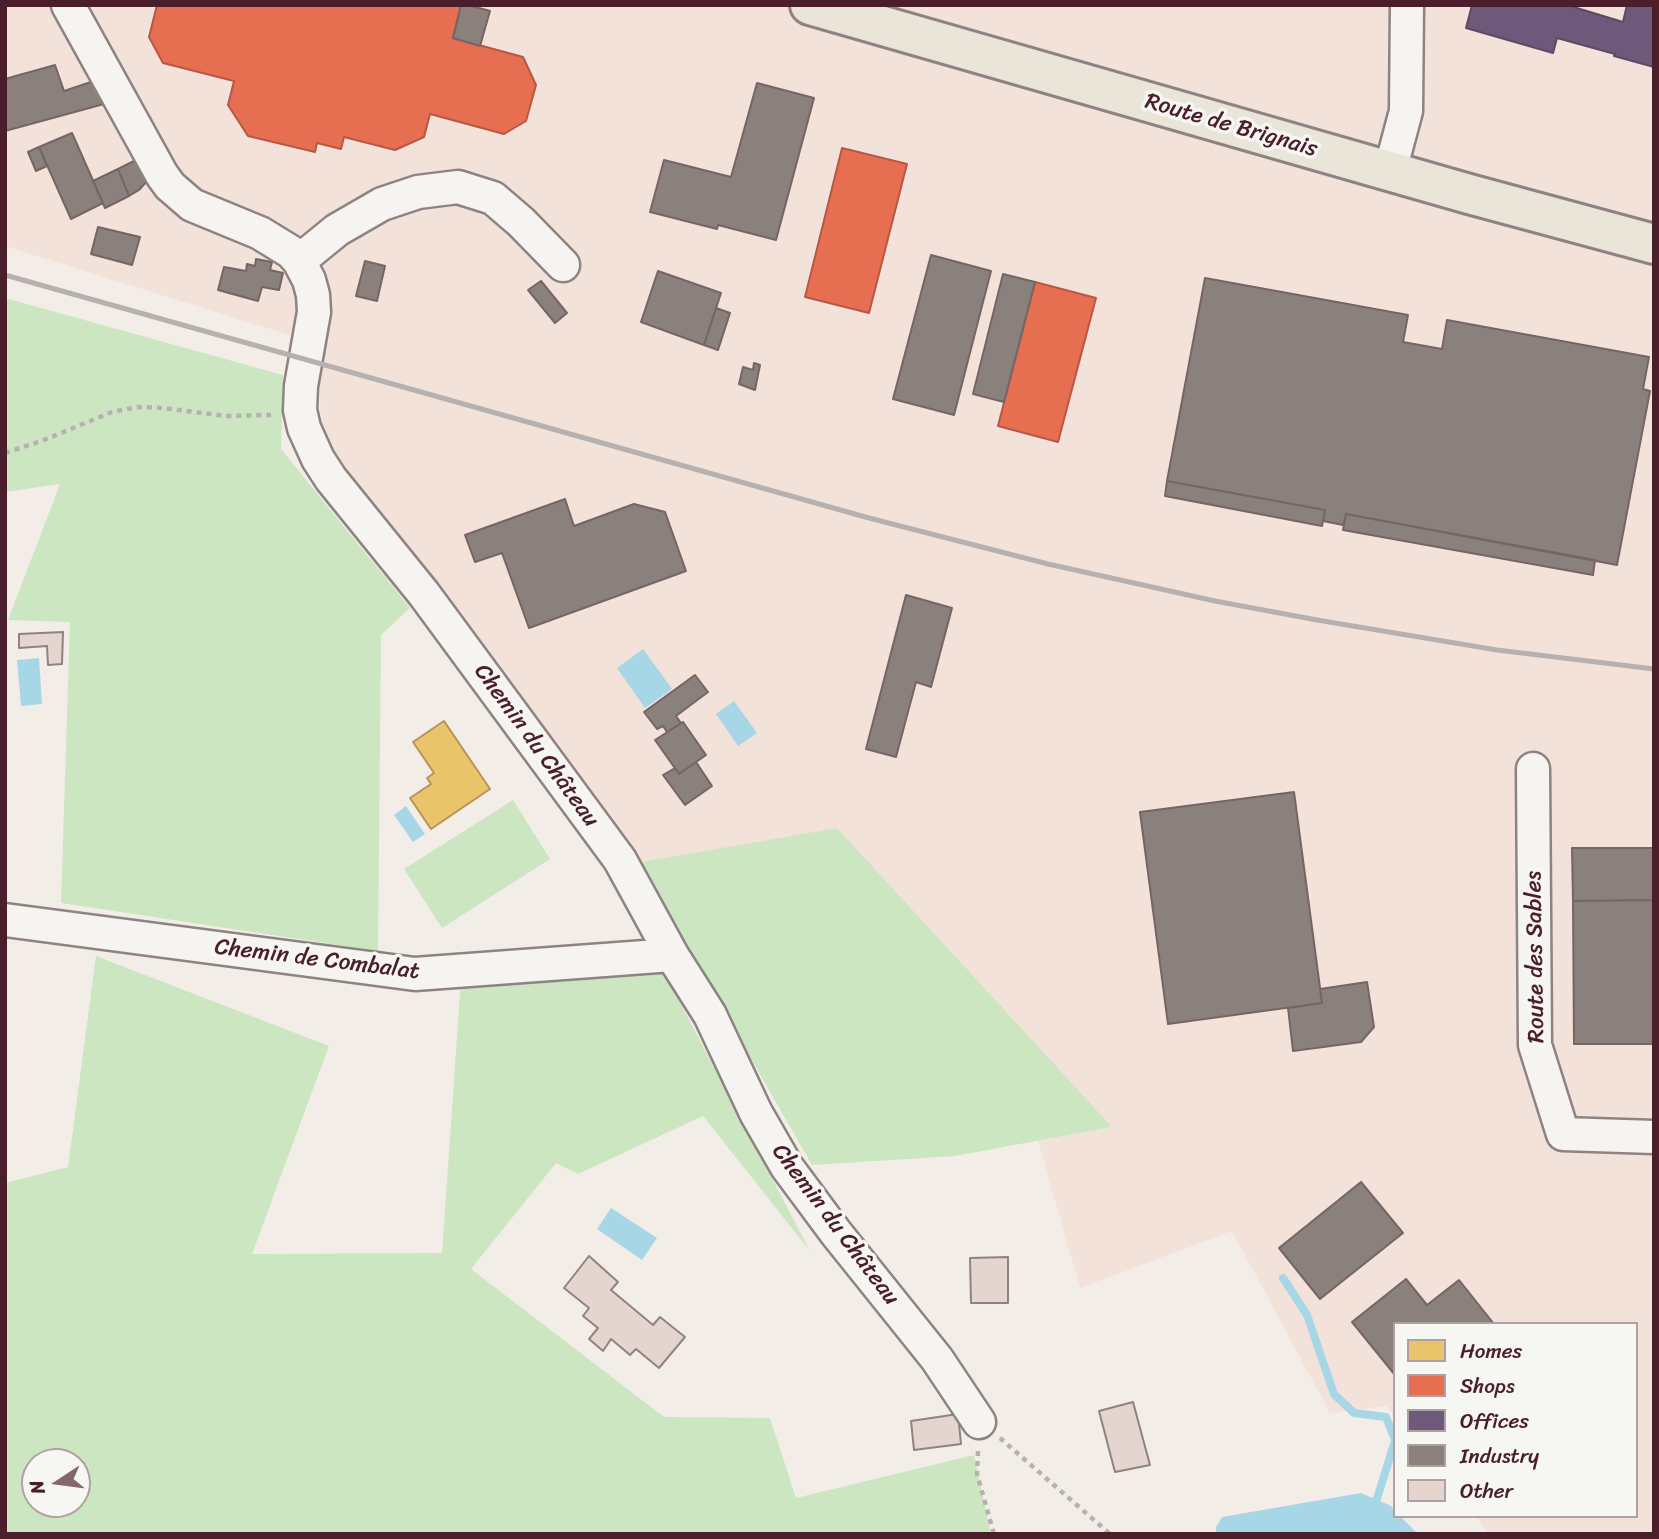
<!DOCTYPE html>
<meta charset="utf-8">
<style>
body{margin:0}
#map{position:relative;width:1659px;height:1539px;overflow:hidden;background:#f3ede8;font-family:Sriracha,sans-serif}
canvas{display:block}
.frame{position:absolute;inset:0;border:7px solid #4a1f2b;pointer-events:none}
.legend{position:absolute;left:1393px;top:1322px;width:245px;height:196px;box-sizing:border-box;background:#f6f6f2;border:2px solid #b1a0a2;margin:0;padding:9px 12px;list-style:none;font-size:21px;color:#4a1f2b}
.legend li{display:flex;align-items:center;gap:14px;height:35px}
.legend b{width:35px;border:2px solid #b1a0a2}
.north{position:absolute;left:21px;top:1448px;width:70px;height:70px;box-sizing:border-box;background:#f6f6f2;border:2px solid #b1a0a2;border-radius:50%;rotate:257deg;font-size:19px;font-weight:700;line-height:28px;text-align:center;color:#4a1f2b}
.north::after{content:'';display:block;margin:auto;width:24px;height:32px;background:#85676d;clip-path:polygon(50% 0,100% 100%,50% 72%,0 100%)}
</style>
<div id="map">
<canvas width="1659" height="1539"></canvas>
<div class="frame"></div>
<ul class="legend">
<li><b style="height:19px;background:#e9c46a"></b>Homes</li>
<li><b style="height:19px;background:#e76f51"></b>Shops</li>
<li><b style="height:19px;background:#6d597a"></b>Offices</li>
<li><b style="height:19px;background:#8a817c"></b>Industry</li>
<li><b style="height:19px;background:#e4d5cf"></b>Other</li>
</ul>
<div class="north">N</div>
</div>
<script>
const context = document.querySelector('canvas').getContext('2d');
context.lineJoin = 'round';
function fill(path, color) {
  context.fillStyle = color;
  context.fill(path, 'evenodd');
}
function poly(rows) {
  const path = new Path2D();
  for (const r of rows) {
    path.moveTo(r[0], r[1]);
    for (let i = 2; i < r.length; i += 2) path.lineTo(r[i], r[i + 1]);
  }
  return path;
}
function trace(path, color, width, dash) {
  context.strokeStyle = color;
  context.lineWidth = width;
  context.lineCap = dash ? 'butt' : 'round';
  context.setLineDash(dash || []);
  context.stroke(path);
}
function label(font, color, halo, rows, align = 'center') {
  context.font = font + ' Sriracha,sans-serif';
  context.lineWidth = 7;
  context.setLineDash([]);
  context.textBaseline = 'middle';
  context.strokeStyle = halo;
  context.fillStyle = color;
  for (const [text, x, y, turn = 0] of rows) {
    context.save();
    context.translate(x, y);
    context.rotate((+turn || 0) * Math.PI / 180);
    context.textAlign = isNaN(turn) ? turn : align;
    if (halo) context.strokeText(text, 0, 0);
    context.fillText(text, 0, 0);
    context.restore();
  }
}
const built = poly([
 [5,5,1654,5,1654,1534,1489,1534,1475,1516,1636,1516,1636,1324,1395,1324,1395,1416,1386,1406,1330,1413,1232,1231,1080,1288,1038,1141,1112,1127,635,863,322,446,318,344,5,246]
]);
const green = poly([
 [5,298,283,375,281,449,410,608,381,635,378,951,61,903,70,622,8,620,60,484,5,492],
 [513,800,550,859,442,928,404,869],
 [837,828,1112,1127,955,1156,812,1165,688,949,635,863],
 [96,956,329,1046,252,1254,442,1253,461,979,660,964,810,1251,703,1116,578,1174,556,1163,471,1269,664,1417,770,1418,796,1498,974,1455,991,1534,5,1534,5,1183,68,1167],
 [35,1462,77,1462,77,1504,35,1504]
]);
const water = poly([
 [643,649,672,689,645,708,617,668],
 [39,658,42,704,21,706,17,660],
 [734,701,757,733,738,746,716,714],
 [406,806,425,834,413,842,394,815],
 [611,1208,657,1238,642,1260,597,1229],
 [1361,1493,1391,1506,1395,1511,1395,1516,1400,1516,1418,1534,1216,1534,1216,1527,1222,1517]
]);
const homes = poly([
 [444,721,490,789,431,829,410,798,431,784,427,778,434,773,413,742,444,721]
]);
const shops = poly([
 [157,5,461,5,453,38,523,57,536,85,526,121,504,134,430,114,424,137,395,150,344,137,341,149,317,143,315,152,248,136,228,105,234,81,163,63,149,37,157,5],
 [842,148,907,164,869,313,805,297,842,148],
 [1035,282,1096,298,1058,442,998,426,1035,282]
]);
const offices = poly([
 [1472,5,1567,5,1623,22,1627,5,1654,5,1654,67,1614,56,1615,54,1557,38,1553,53,1466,28,1472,5]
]);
const industry = poly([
 [461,5,468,5,490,11,480,46,453,38,461,5],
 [55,65,64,91,91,82,104,104,5,131,5,79,55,65],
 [757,83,814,98,776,240,718,225,717,229,650,212,664,160,731,177,757,83],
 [72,133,103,203,71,219,39,147,72,133],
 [39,147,47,166,36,171,28,152,39,147],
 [136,160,147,181,139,190,129,196,118,169,136,160],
 [118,169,129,196,105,208,93,181,118,169],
 [98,227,140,237,132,265,91,254,98,227],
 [931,255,991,271,954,415,893,399,931,255],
 [256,259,272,262,270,270,283,273,279,290,262,287,258,301,218,290,224,267,246,271,247,264,255,266,256,259],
 [365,261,385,266,377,301,356,296,365,261],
 [658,271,721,293,704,345,641,322,658,271],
 [1003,274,1035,282,1004,402,973,394,1003,274],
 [1205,278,1408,315,1403,342,1442,349,1447,320,1649,357,1643,389,1650,391,1617,565,1346,514,1343,525,1323,521,1325,510,1167,481,1205,278],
 [541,281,567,313,555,323,528,290,541,281],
 [716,308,730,313,718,350,704,345,716,308],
 [754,363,760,365,755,390,739,384,743,367,753,370,754,363],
 [1167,481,1325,510,1322,526,1165,496,1167,481],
 [565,499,574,526,634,504,665,512,686,571,529,628,502,553,475,562,465,535,565,499],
 [1346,514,1595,560,1593,575,1343,530,1346,514],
 [906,595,952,608,931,687,916,682,896,757,866,749,906,595],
 [695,675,708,692,676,716,681,723,667,732,663,726,657,729,644,712,695,675],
 [683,722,706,755,679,774,655,740,683,722],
 [696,762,712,786,685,805,663,775,675,768,679,774,696,762],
 [1294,792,1322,1003,1168,1024,1140,812,1294,792],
 [1572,848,1654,848,1654,900,1573,901,1572,848],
 [1654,900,1654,1044,1574,1044,1573,901,1654,900],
 [1367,982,1374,1027,1361,1042,1293,1051,1288,1008,1322,1003,1320,989,1367,982],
 [1361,1182,1403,1233,1320,1299,1279,1248,1361,1182],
 [1406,1279,1427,1305,1459,1280,1494,1324,1395,1324,1395,1375,1352,1322,1406,1279]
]);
const stream = poly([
 [1283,1278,1307,1315,1334,1394,1354,1413,1386,1417,1395,1440],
 [1374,1508,1395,1441]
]);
const building = poly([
 [63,632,62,664,48,665,47,646,19,648,19,634,63,632],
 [589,1256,618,1282,611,1290,653,1325,660,1317,685,1337,659,1368,636,1349,630,1355,611,1339,603,1351,589,1339,598,1328,583,1316,589,1308,564,1288,589,1256],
 [1008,1257,1008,1303,971,1303,970,1258,1008,1257],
 [1133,1402,1150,1465,1115,1472,1099,1411,1133,1402],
 [958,1414,961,1444,914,1450,911,1421,958,1414]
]);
const path = poly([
 [5,453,44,440,112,412,138,407,163,408,227,416,271,415],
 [1000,1438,1110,1534],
 [978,1451,977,1474,994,1534]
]);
const minor = poly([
 [68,5,162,175,170,186,192,205,260,233,291,252,299,261,309,280,313,295,314,312,301,386,300,410,304,428,318,459,331,479,424,594,620,860,672,955,710,1015,756,1113,787,1167,836,1233,937,1359,979,1422],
 [1390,171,1406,111,1407,5],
 [299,261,337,230,382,204,418,192,458,187,493,198,521,222,563,265],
 [1533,769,1535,1045,1563,1134,1654,1137],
 [5,920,415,974,672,955]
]);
const major = poly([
 [810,5,1469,194,1654,244]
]);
const rail = poly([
 [5,275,869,518,1048,564,1215,601,1317,620,1497,650,1654,669]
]);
const streetNames = [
 ["Route de Brignais",1231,126,16],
 ["Chemin du Château",536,746,54],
 ["Route des Sables",1536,957,-91],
 ["Chemin de Combalat",317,960,7],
 ["Chemin du Château",835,1225,53]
];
fill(built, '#f3e2d9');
fill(green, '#cde6c2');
fill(water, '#a7d6e7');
fill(homes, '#e9c46a');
trace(homes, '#b99257', 2);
fill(shops, '#e76f51');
trace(shops, '#b85746', 2);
fill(offices, '#6d597a');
trace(offices, '#624862', 2);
fill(industry, '#8a817c');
trace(industry, '#776464', 2);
trace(stream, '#a7d6e7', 8);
fill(building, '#e4d5cf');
trace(building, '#8e8383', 2);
trace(minor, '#8e8383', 37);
trace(major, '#8e8383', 44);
trace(path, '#b6b1b0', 4.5, [5, 5]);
trace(minor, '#f5f4f1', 32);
trace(major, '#e9e5d9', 38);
trace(rail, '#b6b1b0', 5);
label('23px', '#4a1f2b', '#f6f6f2', streetNames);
</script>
